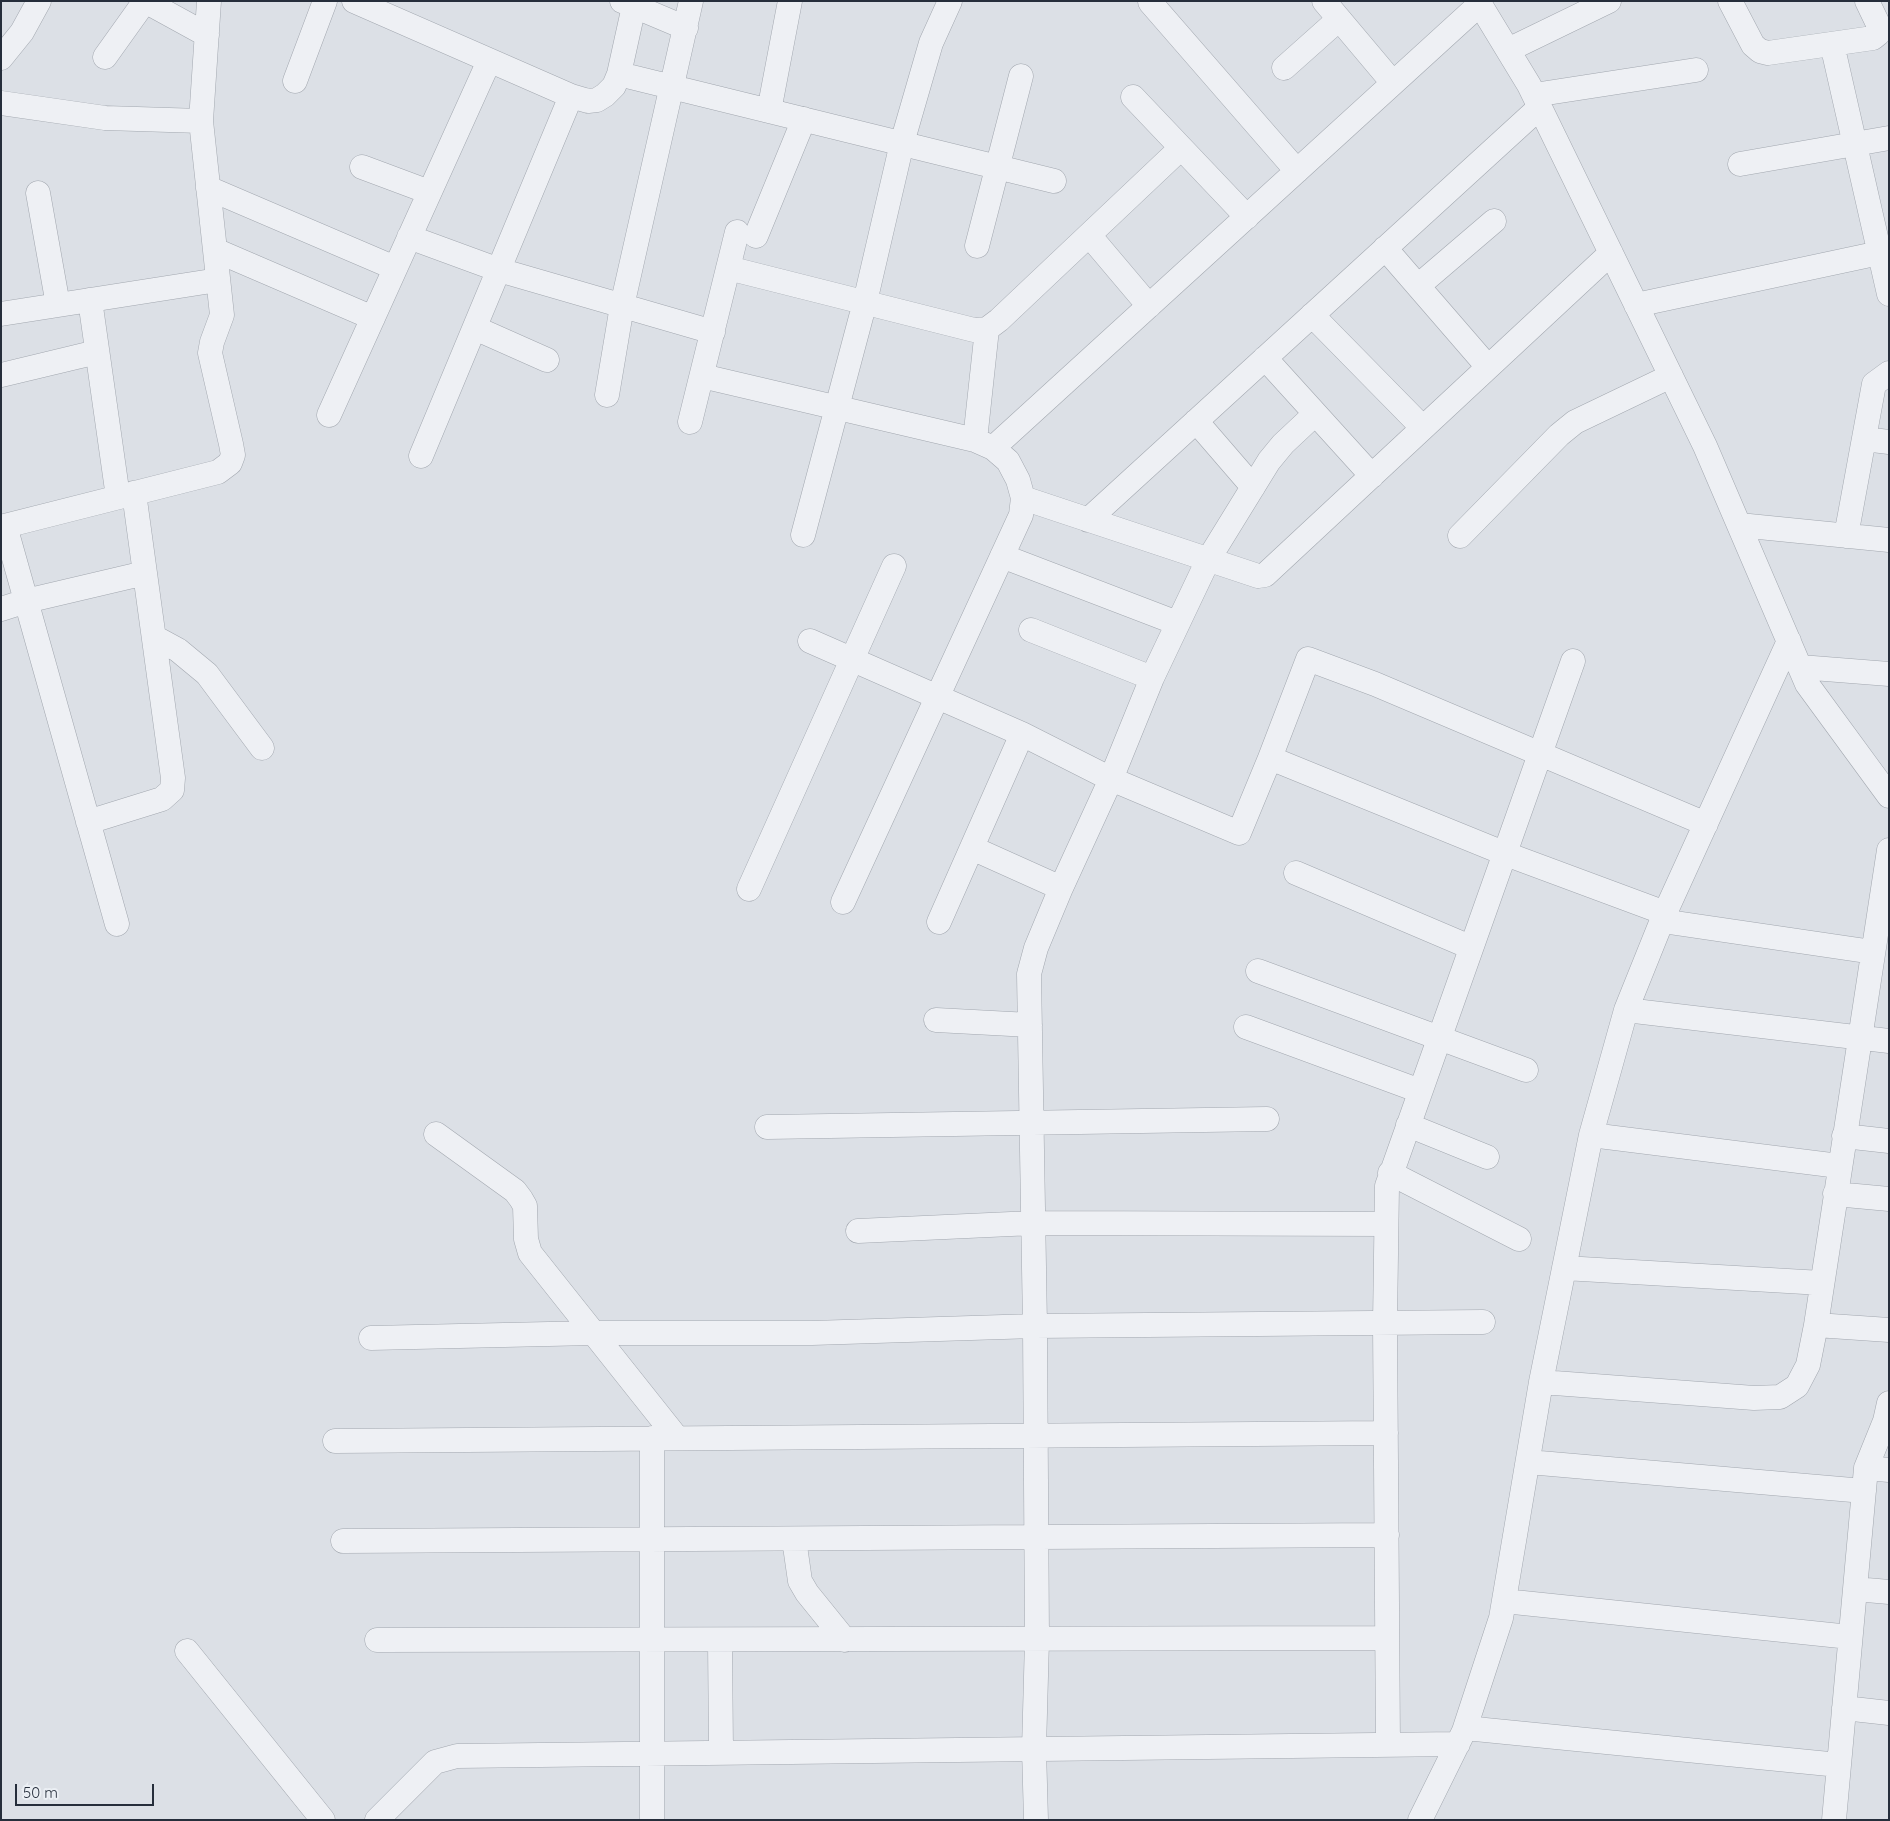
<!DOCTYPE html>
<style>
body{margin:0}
#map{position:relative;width:1890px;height:1821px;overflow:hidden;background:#dce0e6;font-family:Quicksand,sans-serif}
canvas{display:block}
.frame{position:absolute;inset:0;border:2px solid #262e3b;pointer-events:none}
.scale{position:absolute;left:15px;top:1784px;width:139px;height:22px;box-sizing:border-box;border:2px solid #262e3b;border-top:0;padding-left:6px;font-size:15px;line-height:18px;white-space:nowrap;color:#262e3b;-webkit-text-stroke:4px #ebeff4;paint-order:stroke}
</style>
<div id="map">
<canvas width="1890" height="1821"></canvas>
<div class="frame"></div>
<div class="scale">50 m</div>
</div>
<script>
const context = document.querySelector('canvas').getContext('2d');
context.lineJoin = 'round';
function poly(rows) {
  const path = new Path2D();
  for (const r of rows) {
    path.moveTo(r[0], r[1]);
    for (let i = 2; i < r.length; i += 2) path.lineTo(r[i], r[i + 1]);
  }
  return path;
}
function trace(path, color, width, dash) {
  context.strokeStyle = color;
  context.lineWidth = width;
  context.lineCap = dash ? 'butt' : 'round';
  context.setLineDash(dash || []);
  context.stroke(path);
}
const minor = poly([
 [145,1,207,35],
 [354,1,571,96,588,101,597,100,605,95,614,86,619,74,634,6],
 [622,1,686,28],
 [1324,1,1393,83],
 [1478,1,1529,85,1705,446,1807,684,1889,796],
 [1730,1,1753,45,1760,51,1768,53,1873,38,1878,34,1879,26,1867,1],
 [1150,2,1297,171],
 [1832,44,1889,294],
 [1508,50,1609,1],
 [105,57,145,1],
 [1,58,22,32,39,1],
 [1284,68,1339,19],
 [619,74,1054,181],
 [295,81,325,1],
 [1534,95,1696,70],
 [1133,97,1247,217],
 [1,103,105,118,201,121],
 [769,111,790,1],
 [1740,164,1889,138],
 [362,167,429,192],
 [208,188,395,268],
 [38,193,58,305],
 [1089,235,1149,306],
 [756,236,804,119],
 [409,237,499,270,713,332],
 [977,246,1021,76],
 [1385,248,1488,367],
 [215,250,373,318],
 [728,268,974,330,987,329,999,320,1181,148],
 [1418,286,1494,221],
 [90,300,118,497],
 [1636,305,1889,251],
 [1,314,218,280],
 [1312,315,1423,428],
 [475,328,547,360],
 [1265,358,1372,476],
 [1,375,97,352],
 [702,376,975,440,993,448,1008,461,1018,480,1023,498,1021,515,843,902],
 [607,395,622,306,691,1],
 [329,415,489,61],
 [1196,421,1253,487],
 [690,422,737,232],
 [1864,439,1889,442],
 [975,440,987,329],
 [993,448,1480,4],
 [421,456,571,96],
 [1023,498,1258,576,1265,575,1611,253],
 [1088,520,1540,107],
 [1739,525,1889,540],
 [5,526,117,924],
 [1,527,218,472,230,463,233,455,231,444,210,353,212,342,222,315,201,121,209,1],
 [803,535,865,302,902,143,931,43,950,1],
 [1460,536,1559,435,1575,422,1671,376],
 [1846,536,1874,384,1889,373],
 [1002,556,1177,623],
 [1,609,26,601,145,573],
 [1031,630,1152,678],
 [154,637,178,650,207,674,262,748],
 [810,641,1022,734,1111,779,1239,833,1270,758,1506,854,1665,913],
 [1800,667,1889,674],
 [1270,758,1308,659,1375,684,1706,824],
 [88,822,162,799,172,790,173,778,134,493],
 [972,848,1061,888],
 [1296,873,1470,947],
 [749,889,894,566],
 [1662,921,1873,952],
 [939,922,1022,734],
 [1258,971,1526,1070],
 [1626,1010,1889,1041],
 [936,1020,1030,1025],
 [1246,1027,1420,1091],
 [1408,1125,1487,1157],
 [767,1127,1267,1119],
 [436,1134,515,1191,521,1199,525,1206,526,1239,530,1253,677,1438],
 [1591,1135,1839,1166],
 [1844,1136,1889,1141],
 [1390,1173,1519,1239],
 [1835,1194,1889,1199],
 [858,1231,1033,1223,1386,1224],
 [1564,1268,1822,1283],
 [1816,1325,1889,1330],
 [371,1338,593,1333,812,1333,1035,1326,1483,1322],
 [1541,1382,1754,1398,1780,1397,1797,1386,1808,1365,1816,1325,1889,850],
 [335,1441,1386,1433],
 [1528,1462,1864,1491],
 [1866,1468,1889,1470],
 [794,1539,800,1581,807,1593,845,1640],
 [343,1541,1387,1535],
 [1855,1589,1889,1592],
 [1504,1601,1850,1637],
 [377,1640,1387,1638],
 [720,1640,721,1752],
 [187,1651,323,1820],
 [1844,1708,1889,1713],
 [1465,1728,1839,1765],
 [1388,1745,1385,1323,1387,1186,1573,661],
 [377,1820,435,1762,457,1756,1458,1744],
 [652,1820,652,1438],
 [1036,1820,1034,1749,1037,1640,1035,1326,1029,974,1036,948,1061,888,1111,779,1152,678,1208,560,1269,461,1283,444,1315,414],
 [1420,1820,1464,1731,1501,1618,1541,1382,1591,1135,1626,1010,1665,913,1789,641],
 [1834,1820,1866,1468,1885,1421,1889,1403]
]);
trace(minor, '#a2a7af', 25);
trace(minor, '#eef0f4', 24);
</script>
